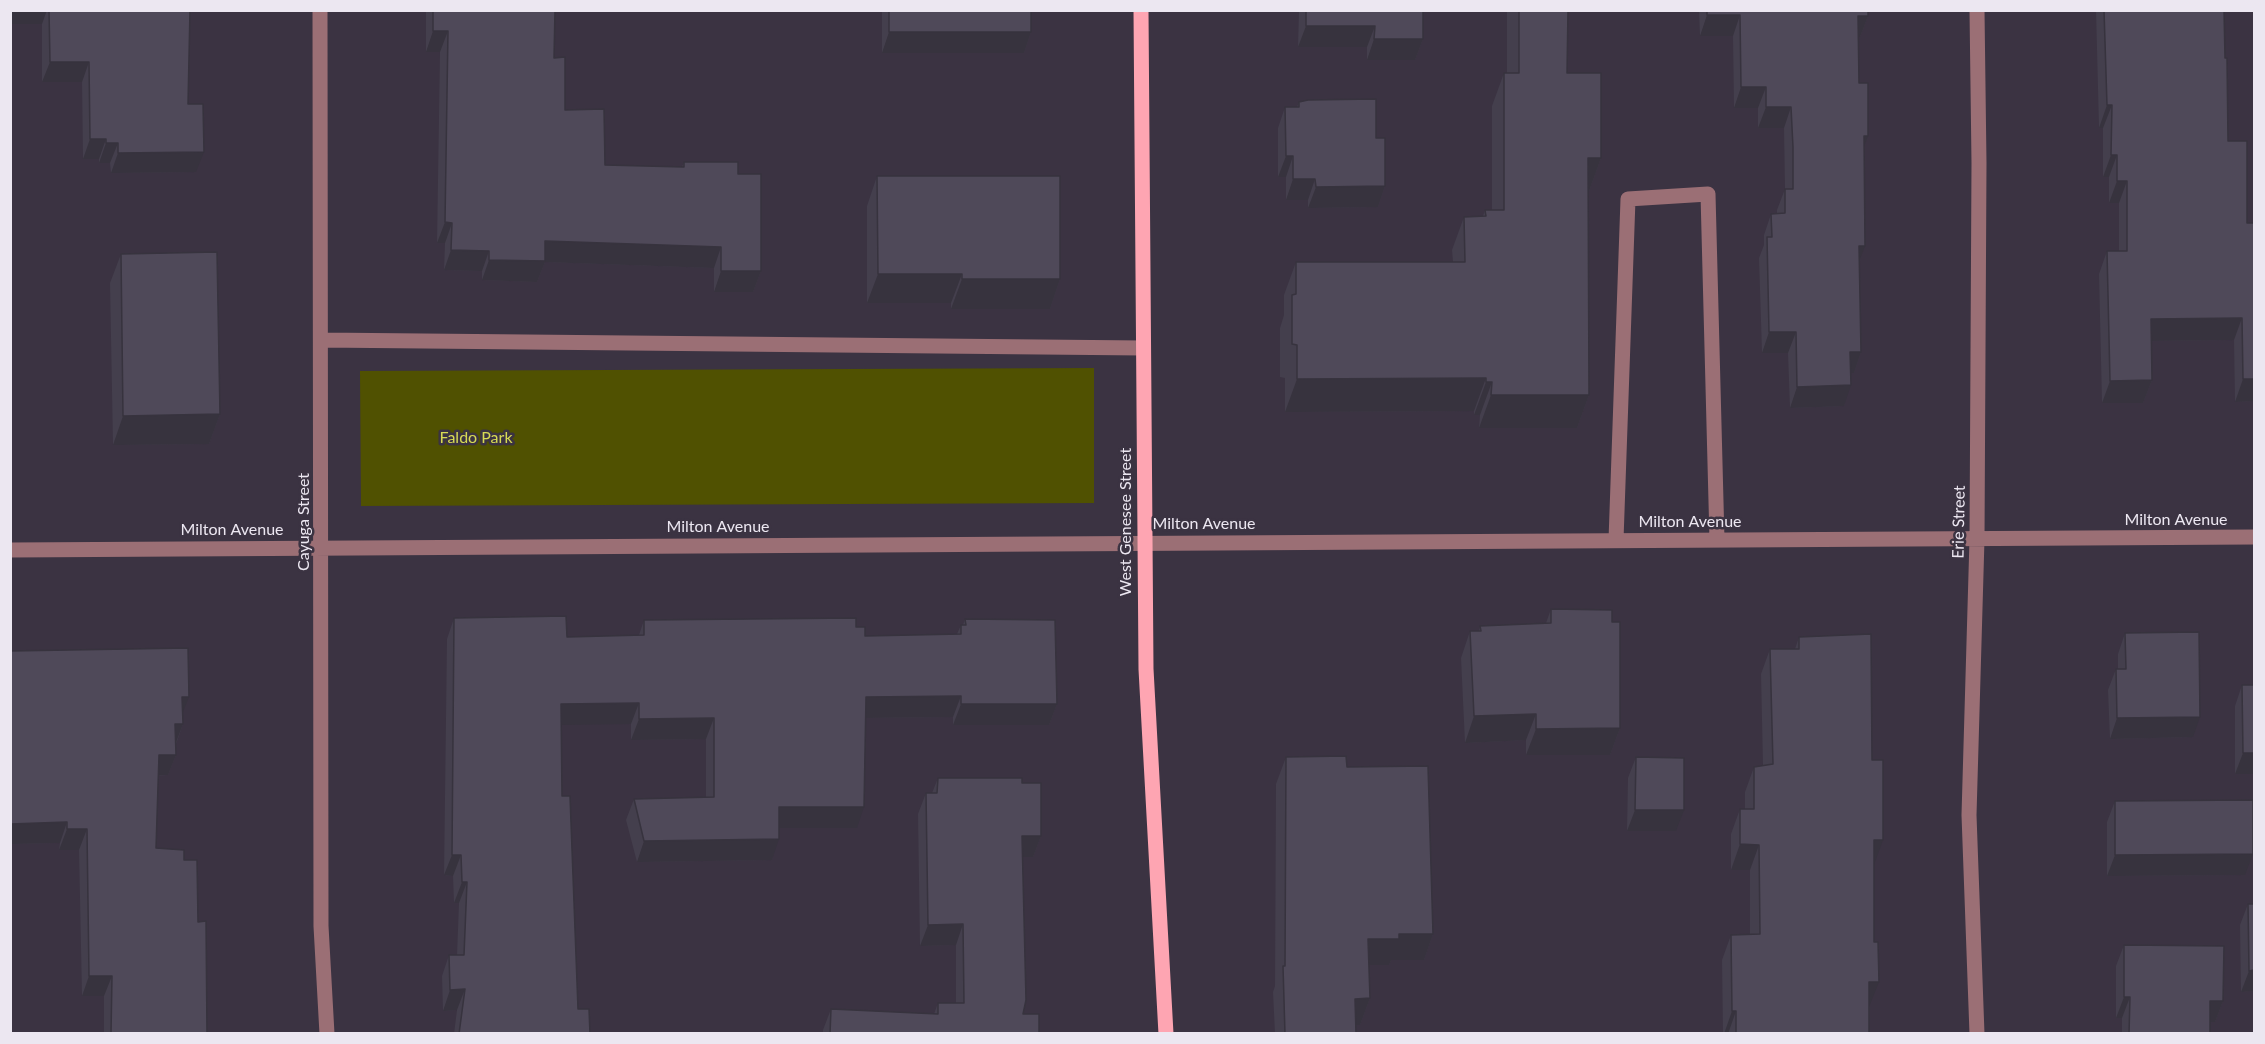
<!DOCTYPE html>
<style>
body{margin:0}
#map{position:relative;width:2265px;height:1044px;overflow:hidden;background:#3b3342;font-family:Lato,sans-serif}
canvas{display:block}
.frame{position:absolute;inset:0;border:12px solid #ece7f1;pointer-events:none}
</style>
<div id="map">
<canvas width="2265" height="1044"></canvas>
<div class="frame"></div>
</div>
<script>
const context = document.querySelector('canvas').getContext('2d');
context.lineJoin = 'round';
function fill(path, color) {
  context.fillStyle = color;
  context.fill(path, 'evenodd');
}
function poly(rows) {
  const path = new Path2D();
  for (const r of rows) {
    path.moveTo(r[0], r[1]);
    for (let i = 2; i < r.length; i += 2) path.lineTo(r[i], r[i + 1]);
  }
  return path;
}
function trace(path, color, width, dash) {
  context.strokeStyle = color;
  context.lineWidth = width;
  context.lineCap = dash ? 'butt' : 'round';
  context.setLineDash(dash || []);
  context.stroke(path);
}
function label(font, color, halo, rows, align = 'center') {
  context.font = font + ' Lato,sans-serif';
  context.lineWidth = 5;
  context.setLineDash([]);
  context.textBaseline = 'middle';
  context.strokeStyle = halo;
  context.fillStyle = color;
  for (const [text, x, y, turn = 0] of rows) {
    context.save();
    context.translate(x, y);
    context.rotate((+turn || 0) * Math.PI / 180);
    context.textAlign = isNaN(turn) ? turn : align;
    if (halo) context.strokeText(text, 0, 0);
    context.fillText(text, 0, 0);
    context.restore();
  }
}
const green = poly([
 [1094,368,1094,503,361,506,360,371]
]);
const minor = poly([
 [320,10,321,926,327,1034],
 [321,340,1143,348],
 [1616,540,1628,199,1708,194,1717,540],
 [10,550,2254,537],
 [1977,1034,1969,815,1977,539,1979,163,1977,10]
]);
const major = poly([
 [1141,10,1146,669,1166,1034]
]);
const wall = poly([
 [10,10,190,10,188,104,196,172,111,173,110,163,99,163,99,159,83,159,82,82,42,82,42,24,10,24],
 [426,10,555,10,554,58,565,110,605,165,682,167,684,162,738,174,761,271,753,292,714,292,714,268,545,262,537,282,482,280,482,271,444,270,445,243,437,243,440,52,426,52],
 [882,10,1031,10,1031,32,1024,53,882,53],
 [1299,10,1423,10,1423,39,1415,60,1367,60,1367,47,1298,47],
 [1507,10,1568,10,1567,73,1601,158,1589,191,1588,191,1589,395,1577,428,1479,428,1480,415,1474,415,1474,411,1285,412,1285,378,1280,377,1280,328,1284,315,1284,295,1296,262,1453,262,1452,250,1464,217,1483,216,1485,210,1492,210,1492,106,1504,73,1507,73],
 [1699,10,1868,10,1868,16,1860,37,1858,37,1859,83,1864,148,1859,260,1861,352,1854,373,1851,373,1844,406,1790,408,1788,353,1762,353,1759,258,1764,245,1764,235,1771,214,1777,214,1777,210,1785,189,1784,128,1758,128,1758,108,1734,108,1733,36,1700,36],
 [2096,10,2224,10,2225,58,2228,141,2247,223,2254,275,2254,401,2235,402,2234,340,2151,341,2152,380,2143,403,2102,403,2099,274,2107,251,2119,251,2119,203,2109,203,2109,177,2103,177,2103,128,2099,128],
 [1299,102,1376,138,1385,186,1378,207,1308,208,1308,200,1286,200,1286,177,1278,177,1278,128,1285,107,1297,107],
 [877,176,1060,279,1050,309,951,309,951,303,867,303,867,206],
 [121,254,220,414,209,444,113,445,110,283],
 [1551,609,1612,622,1620,728,1610,755,1526,755,1526,740,1465,743,1461,658,1470,631,1479,631,1480,626,1546,623],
 [454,618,567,637,639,635,644,620,856,627,865,636,957,634,961,625,963,625,965,619,1057,704,1049,725,953,725,953,717,865,718,857,828,779,828,772,860,637,862,626,820,634,799,706,797,706,739,631,740,631,724,561,724,562,796,578,1009,590,1034,454,1034,457,1010,443,1011,442,976,449,955,457,955,459,903,454,903,453,876,444,875,447,639],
 [2125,633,2193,737,2110,739,2108,690,2116,669,2118,669,2118,654],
 [1799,637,1872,760,1874,865,1869,1034,1723,1034,1722,960,1731,935,1750,934,1750,870,1731,870,1731,834,1740,809,1745,809,1745,792,1754,767,1763,766,1761,674,1770,649,1795,649],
 [10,651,183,713,183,724,176,744,176,755,168,775,158,776,156,848,184,860,198,922,207,1034,104,1034,104,996,82,996,79,850,59,850,60,843,10,844],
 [2242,685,2254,774,2235,774,2235,706],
 [1286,757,1347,767,1433,934,1424,960,1391,960,1389,965,1369,965,1370,998,1360,1025,1355,1025,1356,1034,1275,1034,1273,992,1275,986,1276,784],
 [1636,757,1676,831,1627,831,1628,778],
 [938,778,1022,783,1041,836,1033,857,1022,857,1023,1014,1039,1034,823,1034,823,1030,831,1009,934,1014,938,1003,956,1003,956,945,920,946,918,814,926,793,932,793],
 [2115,801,2245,875,2107,876,2107,822],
 [2248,904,2254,991,2241,992,2240,925],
 [2124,945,2223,1001,2215,1022,2210,1022,2210,1034,2122,1034,2122,1018,2116,1018,2116,966]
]);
const shadedWall = poly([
 [10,10,47,10,42,24,10,24],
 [1707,15,1740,15,1733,36,1700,36],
 [1858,16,1868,16,1860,37,1850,37],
 [1306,26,1375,26,1367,47,1298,47],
 [433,31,448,31,440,52,426,52],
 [889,32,1031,32,1024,53,882,53],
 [1374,39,1423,39,1415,60,1367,60],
 [50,62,89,62,82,82,42,82],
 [1741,87,1766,87,1758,108,1734,108],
 [2107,105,2112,105,2103,128,2099,128],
 [1766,107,1791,107,1784,128,1758,128],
 [1864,136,1868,136,1860,157],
 [90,139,106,139,99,159,83,159],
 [106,143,118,143,110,163,99,163],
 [204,152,196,172,111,173,118,153],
 [2111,155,2117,155,2109,177,2103,177],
 [1286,156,1293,156,1286,177,1278,177],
 [1588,158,1601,158,1589,191,1576,191],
 [1293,179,1315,179,1308,200,1286,200],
 [2117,181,2127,181,2119,203,2109,203],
 [1385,186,1378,207,1308,208,1316,187],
 [445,222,452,223,445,243,437,243],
 [545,241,721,247,714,268,545,262,537,282,482,280,489,260],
 [1859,246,1865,246,1857,267],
 [451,250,489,251,482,271,444,270],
 [721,271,761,271,753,292,714,292],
 [878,274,962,274,951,303,867,303],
 [962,279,1060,279,1050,309,951,309],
 [2242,318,2234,340,2143,341,2151,319],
 [1769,332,1796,332,1788,353,1762,353],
 [1850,352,1861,352,1854,373,1843,373],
 [1486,378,1474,411,1285,412,1297,379],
 [2243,379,2254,379,2254,401,2235,402],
 [2152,380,2143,403,2102,403,2110,381],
 [1486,382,1492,382,1480,415,1474,415],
 [1851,385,1844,406,1790,408,1797,387],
 [1491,395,1589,395,1577,428,1479,428],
 [220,414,209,444,113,445,123,416],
 [961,696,953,717,858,718,866,697],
 [182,697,189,697,181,717],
 [639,703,631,724,554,725,561,704],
 [961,704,1057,704,1049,725,953,725],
 [1536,714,1526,740,1465,743,1474,716],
 [2200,717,2193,737,2110,739,2117,718],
 [714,718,706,739,631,740,639,719],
 [175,724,183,724,175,745],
 [1620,728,1610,755,1526,755,1536,729],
 [2243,753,2254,753,2254,774,2235,774],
 [159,755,176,755,168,775,151,776],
 [779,807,864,807,857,828,771,828],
 [1635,810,1684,810,1676,831,1627,831],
 [67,822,60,843,10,844,10,824],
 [67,829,87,829,79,850,59,850],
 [1022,836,1041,836,1033,857,1014,857],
 [779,839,772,860,637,862,644,841],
 [1874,840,1883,840,1874,865],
 [1740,844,1759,845,1750,870,1731,870],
 [2253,854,2245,875,2107,876,2115,855],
 [452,855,461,855,453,876,444,875],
 [462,882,467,882,459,903,454,903],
 [963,924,956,945,920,946,928,925],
 [1399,934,1433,934,1424,960,1391,960,1389,965,1359,965,1368,939],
 [2254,970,2254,991,2241,992,2249,971],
 [89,976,112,976,104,996,82,996],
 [1869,982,1879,982,1869,1007,1860,1007],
 [465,989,457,1010,443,1011,450,990],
 [2124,997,2130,997,2122,1018,2116,1018],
 [1370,998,1360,1025,1345,1025,1355,999],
 [2210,1001,2223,1001,2215,1022,2202,1022],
 [1732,1011,1736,1011,1728,1034,1724,1034]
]);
const building = poly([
 [49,10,190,10,188,104,203,104,204,152,118,153,118,143,106,143,106,139,90,139,89,62,50,62,49,10],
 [433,10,555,10,554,58,565,57,565,110,604,109,605,165,684,167,684,162,738,162,738,174,761,174,761,271,721,271,721,247,545,241,545,261,489,260,489,251,451,250,452,223,445,222,448,31,433,31,433,10],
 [889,10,1031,10,1031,32,889,32,889,10],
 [1306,10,1423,10,1423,39,1374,39,1375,26,1306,26,1306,10],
 [1519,10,1568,10,1567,73,1601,73,1601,158,1588,158,1589,395,1491,395,1492,382,1486,382,1486,378,1297,379,1297,345,1292,344,1292,295,1296,294,1296,262,1465,262,1464,217,1486,216,1485,210,1504,210,1504,73,1519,73,1519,10],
 [1707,10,1868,10,1868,16,1858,16,1859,83,1868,83,1868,136,1864,136,1865,246,1859,246,1861,352,1850,352,1851,385,1797,387,1796,332,1769,332,1767,237,1772,237,1771,214,1785,213,1785,189,1793,189,1793,147,1791,107,1766,107,1766,87,1741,87,1740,15,1707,15,1707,10],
 [2104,10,2224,10,2225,58,2227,58,2228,141,2247,141,2247,223,2254,223,2254,379,2243,379,2242,318,2151,319,2152,380,2110,381,2107,251,2127,251,2127,181,2117,181,2117,155,2111,155,2112,105,2107,105,2104,10],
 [1376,99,1376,138,1385,138,1385,186,1316,187,1315,179,1293,179,1293,156,1286,156,1285,107,1299,107,1299,102,1308,100,1376,99],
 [877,176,1060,176,1060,279,962,279,962,274,878,274,877,176],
 [217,252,220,414,123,416,121,254,217,252],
 [1551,609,1612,610,1612,622,1620,622,1620,728,1536,729,1536,714,1474,716,1470,631,1481,631,1480,626,1551,623,1551,609],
 [566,616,567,637,644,635,644,620,856,618,856,627,865,627,865,636,961,634,961,625,966,625,965,619,1055,620,1057,704,961,704,961,696,866,697,864,807,779,807,779,839,644,841,634,799,714,797,714,718,639,719,639,703,561,704,562,796,570,796,578,1009,589,1009,590,1034,459,1034,465,989,450,990,449,955,464,955,467,882,462,882,461,855,452,855,454,618,566,616],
 [2199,632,2200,717,2117,718,2116,669,2126,669,2125,633,2199,632],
 [1871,634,1872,760,1883,760,1883,840,1874,840,1874,942,1878,942,1879,982,1869,982,1869,1034,1736,1034,1736,1011,1732,1011,1731,935,1760,934,1759,845,1740,844,1740,809,1754,809,1754,767,1773,764,1770,649,1799,649,1799,637,1871,634],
 [188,648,189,697,182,697,183,724,175,724,176,755,159,755,156,848,184,850,184,860,197,860,198,922,206,921,207,1034,111,1034,112,976,89,976,87,829,67,829,67,822,10,824,10,651,188,648],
 [2242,685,2254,685,2254,753,2243,753,2242,685],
 [1346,756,1347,767,1428,766,1433,934,1399,934,1399,939,1368,939,1370,998,1355,999,1356,1034,1285,1034,1283,966,1285,966,1286,757,1346,756],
 [1636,757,1684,758,1684,810,1635,810,1636,757],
 [938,778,1022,778,1022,783,1041,783,1041,836,1022,836,1026,1000,1023,1014,1039,1014,1039,1034,830,1034,831,1009,938,1014,938,1003,964,1003,963,924,928,925,926,793,937,793,938,778],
 [2253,800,2253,854,2115,855,2115,801,2253,800],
 [2248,904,2254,904,2254,970,2249,971,2248,904],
 [2124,945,2224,946,2223,1001,2210,1001,2210,1034,2129,1034,2130,997,2124,997,2124,945]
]);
const parkNames = [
 ["Faldo Park",476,438]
];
const streetNames = [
 ["Milton Avenue",2176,520],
 ["Cayuga Street",304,522,-90],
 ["West Genesee Street",1126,522,-90],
 ["Milton Avenue",1690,522],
 ["Erie Street",1959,522,-89],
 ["Milton Avenue",1204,524],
 ["Milton Avenue",718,527],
 ["Milton Avenue",232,530]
];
fill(green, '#505101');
trace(minor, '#9b6f75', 15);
trace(major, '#fea5b2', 15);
fill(wall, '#443f4d');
fill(shadedWall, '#37333e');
fill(building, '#4f4959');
trace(building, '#37333e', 1.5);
label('16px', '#d7da54', '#3b3342', parkNames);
label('16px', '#ece7f1', '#3b3342', streetNames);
</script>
